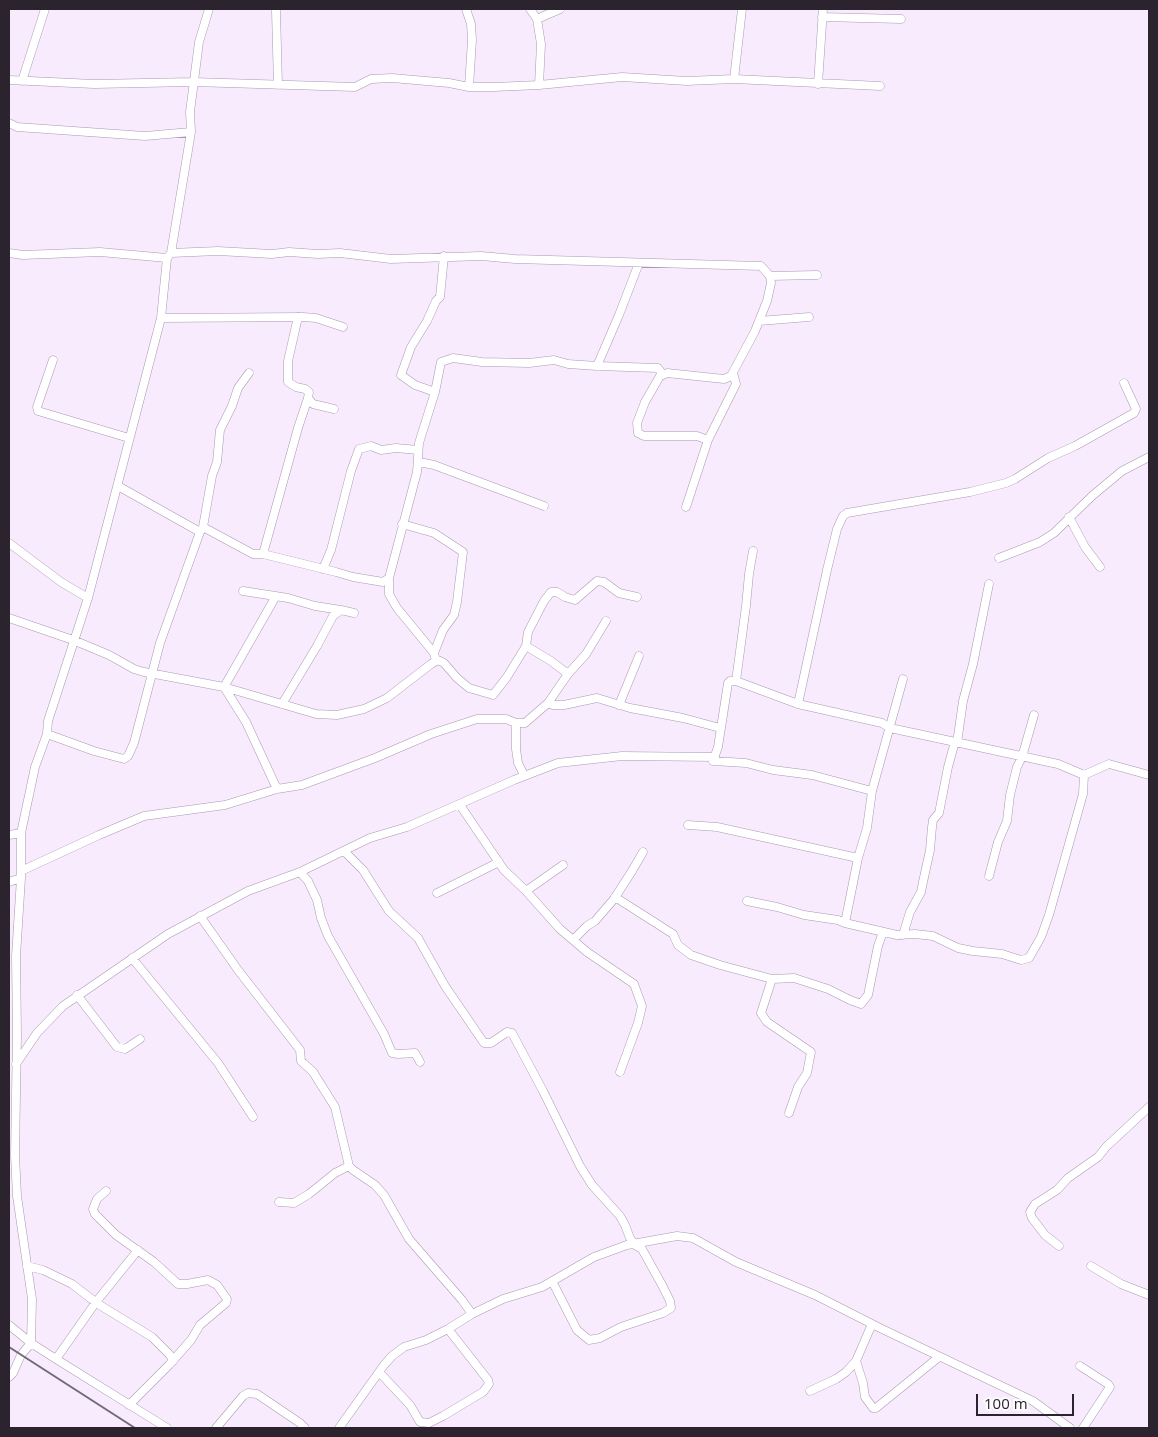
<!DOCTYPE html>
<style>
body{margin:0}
#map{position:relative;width:1158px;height:1437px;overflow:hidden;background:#f7ebfd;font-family:"Open Sans",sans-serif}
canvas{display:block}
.frame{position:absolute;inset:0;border:10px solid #2b232e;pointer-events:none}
.scale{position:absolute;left:976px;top:1394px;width:98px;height:22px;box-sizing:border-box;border:2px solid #2b232e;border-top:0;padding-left:6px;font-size:15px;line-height:18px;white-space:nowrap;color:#2b232e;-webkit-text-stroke:4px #fdfdfd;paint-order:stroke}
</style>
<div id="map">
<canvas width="1158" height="1437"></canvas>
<div class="frame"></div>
<div class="scale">100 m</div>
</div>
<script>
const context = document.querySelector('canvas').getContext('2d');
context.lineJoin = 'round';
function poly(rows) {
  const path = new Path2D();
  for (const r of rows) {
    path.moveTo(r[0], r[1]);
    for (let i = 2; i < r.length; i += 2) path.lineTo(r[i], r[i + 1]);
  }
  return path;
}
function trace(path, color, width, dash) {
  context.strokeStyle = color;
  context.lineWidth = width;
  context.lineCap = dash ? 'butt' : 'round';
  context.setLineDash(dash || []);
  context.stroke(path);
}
const street = poly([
 [466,9,471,24,472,40,469,87],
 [530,9,537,19,541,44,539,85],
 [276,11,278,85],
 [822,17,901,19],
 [537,19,560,9],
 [734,79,742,9],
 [9,80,94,84,193,82,355,87,371,79,392,78,449,83,469,87,494,87,539,85,622,77,687,81,734,79,880,86],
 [22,81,45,9],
 [818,84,823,9],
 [9,123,17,127,145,136,191,132],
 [9,253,23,255,100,252,167,258],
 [171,253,218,251,272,254,289,252,318,254,340,253,391,259,481,256,515,259,761,266,770,276,771,283,767,301,755,331,731,376,724,379,667,373,663,375],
 [770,276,817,275],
 [161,318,303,317,316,318,343,327],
 [759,321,809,317],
 [53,360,37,407,38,411,129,438],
 [597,366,619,315,639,263],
 [435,392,415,385,401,375,411,347,427,321,436,301,440,297,444,256],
 [308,398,313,404,334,409],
 [708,440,736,384,733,373],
 [419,462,434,465,544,506],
 [118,486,200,532],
 [1069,517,1085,547,1100,567],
 [402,524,434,533,463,552,457,602,454,615,443,630,434,653,435,657],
 [203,527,253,554,263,554,298,428,308,398,309,392,305,389,296,387,288,382,288,361,298,317],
 [9,543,61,582,88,598],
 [263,554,336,572,353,577,383,582,389,578],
 [999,558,1040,542,1054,533,1092,496,1122,471,1149,457],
 [323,569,331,550,351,471,359,449,371,446,381,450,396,448,418,450],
 [243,591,288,598,315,606,341,610],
 [276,596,224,687,246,722,277,789],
 [9,618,73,640,109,655,134,669,144,672,224,687,316,714,337,715,364,709,387,698,431,664,438,660,444,663,457,678,469,688,493,695,507,677,526,646,528,632,544,601,551,592,557,592,565,597,575,600,597,581,604,582,619,593,637,597],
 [526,646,551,661,568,674,548,703],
 [434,653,397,608,389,594,389,578,417,472,419,443,435,392,441,362,453,358,482,362,529,363,554,360,568,364,597,366,658,368,663,375,660,376,645,402,637,423,638,433,644,436,697,436,708,440,686,507],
 [568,674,586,654,606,621],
 [736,681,746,606,749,574,753,551],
 [282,704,317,646,333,616,341,610,354,613],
 [798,704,827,570,837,529,843,516,847,513,970,492,1006,483,1015,479,1048,458,1075,446,1134,413,1136,409,1124,383],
 [619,705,639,656],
 [516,723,516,749,518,763,523,773,526,775],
 [47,734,94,751,124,759,128,756,134,743,160,643,200,532,203,527,212,476,217,462,220,430,232,406,238,388,249,373],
 [713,761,718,747,728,683,730,681,736,681,798,704,882,723,890,728,1058,764,1084,775,1083,794,1049,915,1041,937,1029,958,1021,960,1002,954,973,951,958,948,933,936,915,934,897,935,845,923],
 [713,761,746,763,773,770,812,775,872,791,903,679],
 [1084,775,1109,764,1149,775],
 [460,805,504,870,526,891,560,929,587,952,634,984,642,1006,638,1023,620,1072],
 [688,825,717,827,858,858],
 [9,835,21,833],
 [344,851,363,870,389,911,418,938,445,986,484,1043,491,1043,507,1032,512,1033,543,1091,580,1166,592,1185,620,1216,625,1225,630,1238,635,1245,642,1249,662,1285,670,1301,671,1308,663,1313,621,1327,600,1338,589,1340,577,1330,552,1281],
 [21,871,99,835,144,816,225,805,277,789,302,785,375,758,431,734,477,719,506,719,516,723,525,723,548,703,553,705,564,705,597,698,630,708,683,718,720,728],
 [300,872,308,881,317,900,321,918,328,936,384,1034,392,1053,398,1054,415,1053,420,1062],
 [989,876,998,842,1007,821,1010,795,1017,767,1022,757,1034,715],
 [9,882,21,878],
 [526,891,563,865],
 [437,893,499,862],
 [615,897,673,934,678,945,691,955,720,965,772,979],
 [747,901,777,907,804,915,838,920,845,923,858,858,867,828,872,791],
 [200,916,238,970,300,1050,301,1061,313,1072,335,1107,349,1166,353,1170,375,1185,384,1195,409,1239,462,1300,472,1314],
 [903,935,910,912,921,892,923,882,930,850,932,827,933,820,939,813,948,767,954,745,957,743,963,701,973,664,989,584],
 [573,940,587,926,595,921,614,899,632,871,643,852],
 [132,958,218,1063,253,1117],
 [77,995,117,1047,125,1049,140,1039],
 [16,1064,37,1033,63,1006,168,934,248,891,300,872,370,838,407,827,514,780,558,763,622,756,715,757,713,761],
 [789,1113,798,1087,807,1073,811,1052,767,1022,761,1013,772,979,794,978,828,989,850,1000,861,1004,868,995,878,946,883,932],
 [106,1191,97,1199,93,1209,95,1214,116,1235,154,1262,178,1284,187,1284,208,1280,217,1285,227,1299,226,1303,200,1325,191,1340,169,1365,129,1405],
 [279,1202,294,1203,309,1194,335,1173,349,1166],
 [1059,1246,1045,1235,1032,1218,1030,1212,1035,1204,1057,1190,1068,1178,1098,1157,1106,1147,1149,1107],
 [27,1266,43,1270,72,1284,98,1304,152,1337,170,1355,173,1361],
 [1091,1266,1121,1284,1149,1295],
 [872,1324,856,1361,863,1383,865,1397,873,1408,876,1408,939,1357],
 [9,1325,31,1343,56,1359,167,1428],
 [56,1359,96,1302,138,1250],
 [1080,1366,1108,1384,1110,1387,1083,1428],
 [379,1372,410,1405,420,1422,429,1423,443,1416,483,1392,489,1384,488,1380,448,1329],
 [9,1377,13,1373,21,1355,31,1343,32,1299,17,1196,15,1155,17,1034,16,956,21,878,21,833,35,767,47,734,48,721,88,598,161,318,167,258,171,253,191,132,190,112,199,42,209,9],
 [810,1391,836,1379,846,1372,856,1361],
 [216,1428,243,1396,248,1393,257,1394,300,1423,305,1428],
 [339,1428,384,1365,392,1356,404,1347,426,1340,448,1329,472,1314,503,1299,542,1287,594,1257,627,1245,677,1236,693,1238,736,1262,815,1295,880,1328,1033,1401,1070,1428]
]);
const rail = poly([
 [9,1347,135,1428]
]);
trace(street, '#ab98b3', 9);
trace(street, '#fff', 8);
trace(rail, '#736a77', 2);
</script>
